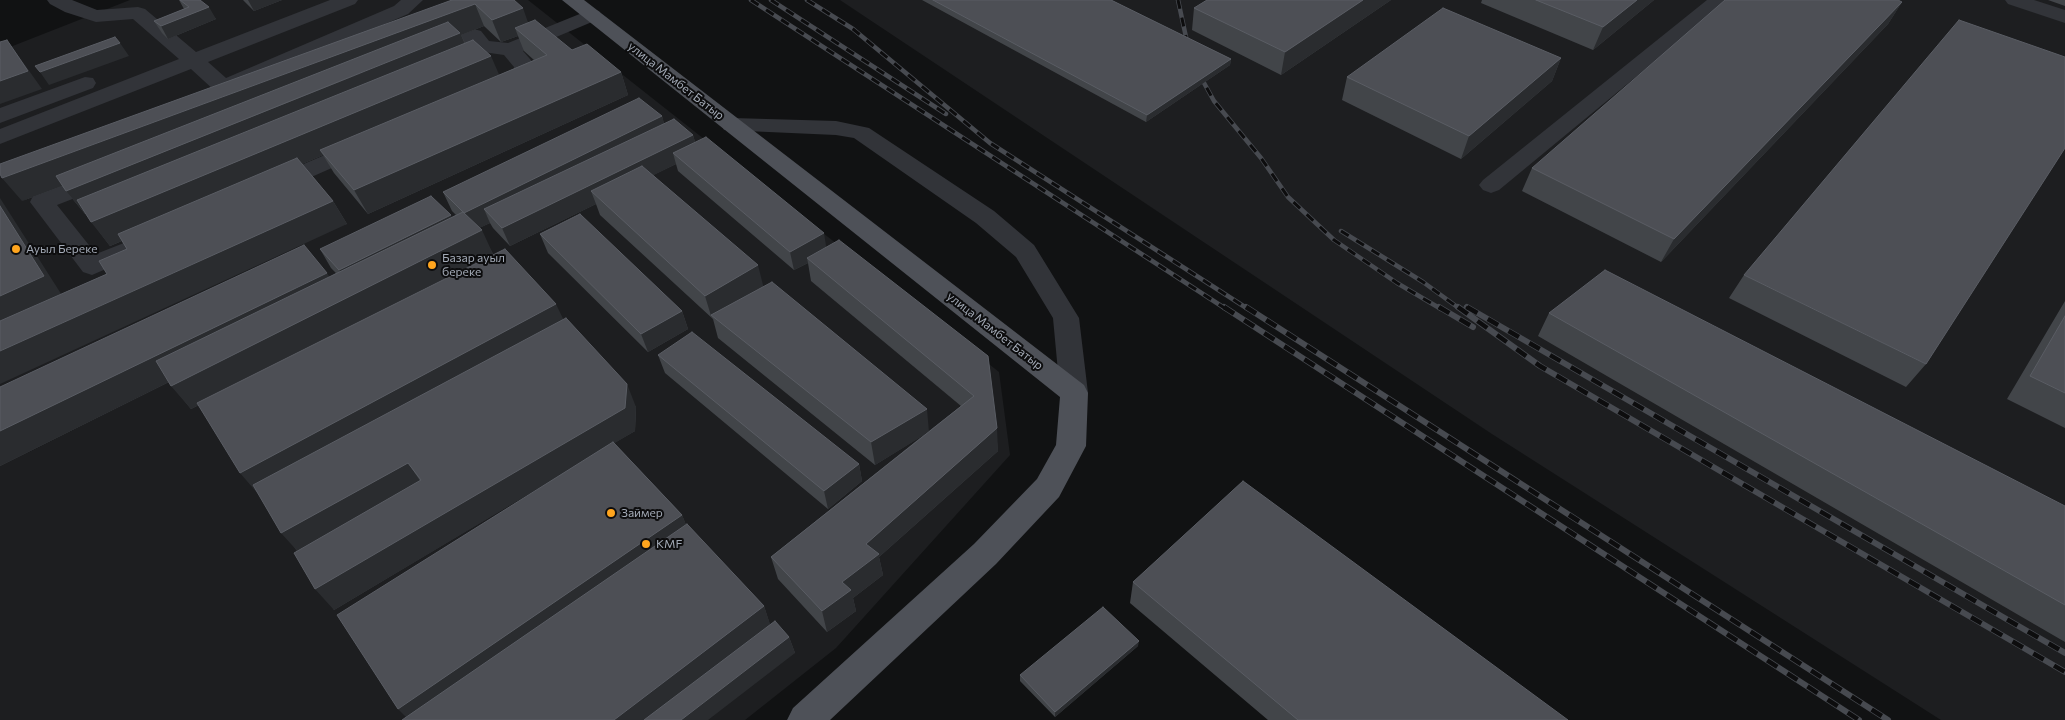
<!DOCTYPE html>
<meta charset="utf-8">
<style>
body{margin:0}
canvas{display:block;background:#111213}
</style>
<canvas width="2065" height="720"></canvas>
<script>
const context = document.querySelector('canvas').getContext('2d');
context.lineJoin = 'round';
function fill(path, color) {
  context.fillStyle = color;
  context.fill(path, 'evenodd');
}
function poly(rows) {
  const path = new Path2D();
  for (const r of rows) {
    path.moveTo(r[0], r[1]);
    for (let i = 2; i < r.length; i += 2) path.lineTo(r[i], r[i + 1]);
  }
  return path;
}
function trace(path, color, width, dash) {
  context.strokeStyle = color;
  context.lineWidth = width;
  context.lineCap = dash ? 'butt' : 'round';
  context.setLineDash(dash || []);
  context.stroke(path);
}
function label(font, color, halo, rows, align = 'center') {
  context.font = font + ' Commissioner,sans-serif';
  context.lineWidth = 4;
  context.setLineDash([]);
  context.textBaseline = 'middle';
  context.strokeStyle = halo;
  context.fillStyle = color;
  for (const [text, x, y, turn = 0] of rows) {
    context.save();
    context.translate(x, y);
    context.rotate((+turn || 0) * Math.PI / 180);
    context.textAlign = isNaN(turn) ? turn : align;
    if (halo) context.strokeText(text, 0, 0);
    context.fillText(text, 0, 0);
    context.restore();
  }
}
const built = poly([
 [130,0,528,0,999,372,1010,455,836,648,745,720,0,720,0,51],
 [840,0,2065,0,2065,720,1941,720,1492,434]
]);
const minor = poly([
 [47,0,72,0,97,10,138,7,145,9,196,52,330,0,358,0,355,4,208,62,226,78,394,6,401,0,423,0,408,14,243,86,233,87,231,91,223,92,215,91,191,69,0,144,0,129,179,59,133,19,96,22,65,12,50,4,47,0],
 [1707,0,1729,0,1499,190,1491,193,1483,190,1479,185,1483,180,1707,0],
 [2005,0,2034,0,2065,10,2065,23,2008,4,2005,0],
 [592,9,599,11,602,15,599,19,523,51,536,66,535,74,532,79,508,89,500,90,492,89,489,84,492,79,514,71,514,67,504,55,476,51,470,44,427,59,420,57,417,53,420,49,474,29,481,31,489,41,508,43,592,9],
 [85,77,93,78,96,83,93,88,0,123,0,108,85,77],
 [732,118,836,121,869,128,994,211,1034,245,1079,318,1088,393,1084,401,1074,404,1064,401,1060,393,1053,318,1016,257,976,223,854,138,836,135,724,130,721,125,724,120,732,118],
 [360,140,368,142,371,147,368,152,282,190,274,193,266,190,262,185,266,180,360,140],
 [103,171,111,174,115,179,111,184,57,205,96,254,134,239,143,241,147,247,143,253,92,275,83,272,30,202,33,196,103,171]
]);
const major = poly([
 [562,0,584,0,1084,385,1088,393,1086,446,1059,497,996,564,830,720,787,720,793,708,974,544,1037,479,1056,445,1060,397,562,0]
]);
const railFar1 = poly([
 [751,0,1226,309],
 [771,0,946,114],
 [807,0,853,29,990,143,1248,309],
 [1178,0,1189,51],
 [1198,72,1214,101,1261,158,1288,197,1334,240,1397,283,1441,309],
 [1341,231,1423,282,1460,309],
 [1466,307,1469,309]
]);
const rail = poly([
 [1224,307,1859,720],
 [1246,307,1888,720],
 [1439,307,1473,327],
 [1458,307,1540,366,2065,672],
 [1467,307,2065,653]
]);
const wall = poly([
 [179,0,200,0,216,19,168,39,162,33,154,21,184,9],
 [243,0,282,0,254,11],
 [452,0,514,0,528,23,572,50,621,72,628,95,368,214,334,173,323,155,302,164,333,201,347,224,61,294,107,274,127,249,122,241,110,246,86,214,85,214,62,186,22,201],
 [484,26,501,42,518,36,524,51,534,60,499,75,465,43,461,35],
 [922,0,1111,0,1231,59,1230,65,1146,122],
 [1391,0,1281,75,1192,30,1194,8],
 [1482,0,1654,0,1593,50,1481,3],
 [2048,0,2065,0,2065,6],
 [1902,2,1888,24,1661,262,1522,191,1532,168],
 [1561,58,1552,81,1461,159,1342,100,1347,77],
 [662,116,664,124,693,135,695,142,826,247,988,356,998,451,879,557,883,575,853,598,856,611,827,632,778,579,771,557,925,434,875,465,718,338,713,319,600,215,596,204,510,246,493,228,490,223,479,228,493,254,395,304,563,319,636,407,635,431,614,443,682,515,686,525,764,606,770,625,789,637,795,653,406,717,550,481,334,610,297,551,199,405,191,409,169,382,0,466,0,387,330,277,336,273,331,268,320,249,452,217,456,215,452,211,443,192],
 [676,164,678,171,794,270,808,263,811,281,961,406,929,431,763,286,653,175],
 [540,234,682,311,688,329,648,352,548,253],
 [1744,275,1926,364,1906,387,1729,298],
 [2065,301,2065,428,2007,399],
 [1549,313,2065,506,2065,642,1538,336],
 [658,355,859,464,862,481,828,509,665,373],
 [1133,582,1568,720,1268,720,1130,603],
 [1138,646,1055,717,1020,681,1020,675]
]);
const shadedWall = poly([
 [248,0,282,0,254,11],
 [1363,0,1391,0,1281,75,1285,52],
 [1637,0,1654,0,1593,50,1603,27],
 [1902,2,1888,24,1661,262,1674,239],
 [475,4,484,26,461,35,470,56,85,214,66,191,367,71,22,201,2,178],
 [209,7,216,19,168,39,161,26],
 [523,8,531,31,515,28,518,36,501,42,492,20],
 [7,40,20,58,42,89,0,104,0,81],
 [120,43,129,56,49,85,40,72],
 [491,56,501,79,320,150,323,155,110,246,91,222],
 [1561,58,1552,81,1461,159,1469,136],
 [1231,59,1230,65,1146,122,1147,115],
 [621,72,628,95,368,214,354,190],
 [662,116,667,134,484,209,490,223,473,231,464,213],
 [693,135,698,153,673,153,676,164,602,201,591,191,596,204,510,246,502,228],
 [0,198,65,300,0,329],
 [333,201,347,224,0,384,0,351],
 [451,215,460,234,350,289,339,270],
 [482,230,493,254,191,409,171,386],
 [824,233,827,252,807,258,808,263,794,270,790,252],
 [758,265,764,289,711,315,712,319,705,296],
 [327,273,342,296,0,466,0,431],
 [556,304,567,327,259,495,240,473],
 [682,311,688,329,648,352,641,334],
 [627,384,636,407,635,431,334,610,315,589],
 [927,409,929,432,875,465,871,442],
 [997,428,998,451,879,557,883,575,853,598,856,611,827,632,822,611,842,582,866,544],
 [408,463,423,485,301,555,281,533],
 [859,464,862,481,828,509,824,491],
 [682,515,691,537,409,720,398,709],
 [764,606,771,627,651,720,614,720],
 [789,637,795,653,708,720,681,720],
 [1139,641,1138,646,1055,717,1055,712]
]);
const building = poly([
 [180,0,200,0,209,7,161,26,154,21,189,7,180,0],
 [452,0,514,0,523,8,492,20,475,4,2,178,0,174,0,164,452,0],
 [933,0,1111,0,1231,59,1147,115,933,0],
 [1207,0,1363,0,1285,52,1194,8,1207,0],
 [1536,0,1637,0,1603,27,1536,0],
 [1725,0,1898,0,1902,2,1674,239,1532,168,1725,0],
 [1443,8,1561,58,1469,136,1347,77,1443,8],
 [535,20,572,50,587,44,621,72,354,190,320,150,547,55,515,28,535,20],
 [1959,20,2065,57,2065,148,1926,364,1744,275,1959,20],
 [448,22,460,33,66,191,56,176,448,22],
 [115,37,120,43,40,72,35,66,115,37],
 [7,40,28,71,0,81,0,42,7,40],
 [473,40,491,56,91,222,77,200,473,40],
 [639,98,662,116,464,213,443,192,639,98],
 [674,119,693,135,502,228,484,209,674,119],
 [706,137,824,233,790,252,673,153,706,137],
 [297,158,333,201,0,351,0,321,107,274,99,261,127,249,118,234,297,158],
 [642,166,758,265,705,296,591,191,642,166],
 [431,196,451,215,339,270,320,249,431,196],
 [0,206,44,276,0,296,0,206],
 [463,212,482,230,171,386,156,361,463,212],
 [580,214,682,311,641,334,540,234,580,214],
 [839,240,988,356,997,428,866,544,879,554,842,582,851,590,822,611,771,557,974,396,807,258,839,240],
 [304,245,327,273,0,431,0,387,304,245],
 [505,249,556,304,240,473,197,403,505,249],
 [1605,270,2065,506,2065,605,1549,313,1605,270],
 [772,282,927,409,871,442,711,315,772,282],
 [2065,316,2065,393,2030,376,2065,316],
 [566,318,627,384,625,408,315,589,294,553,421,480,408,463,281,533,253,485,566,318],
 [692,332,859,464,824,491,658,355,692,332],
 [613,442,682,515,398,709,337,615,613,442],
 [1243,481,1568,720,1298,720,1133,582,1243,481],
 [687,524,764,606,614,720,402,720,687,524],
 [1103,607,1139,641,1055,712,1020,675,1103,607],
 [775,621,789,637,681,720,644,720,775,621]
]);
const markers = [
 [16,249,5,"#ffa51e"],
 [432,265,5,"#ffa51e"],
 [611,513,5,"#ffa51e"],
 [646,544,5,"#ffa51e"]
];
const streetNames = [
 ["улица Мамбет Батыр",676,81,38],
 ["улица Мамбет Батыр",995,331,38]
];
const poiNames = [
 ["Ауыл Береке",26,249],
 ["Базар ауыл",442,258],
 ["береке",442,272],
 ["Займер",621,513],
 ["KMF",656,544]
];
fill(built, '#1d1e20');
fill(minor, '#323439');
fill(major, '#4e5158');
trace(railFar1, '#474a50', 4.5);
trace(rail, '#474a50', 6);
trace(railFar1, '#0d0d0e', 3, [9]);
trace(rail, '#0d0d0e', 4.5, [12]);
fill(wall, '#424549');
fill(shadedWall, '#2a2c2f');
fill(building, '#4d4f55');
trace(building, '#5a5d64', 1);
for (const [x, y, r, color] of markers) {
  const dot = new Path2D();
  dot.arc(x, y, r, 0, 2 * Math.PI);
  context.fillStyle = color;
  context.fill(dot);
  trace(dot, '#0d0d0e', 2);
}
label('12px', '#a2a9b5', '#0d0d0e', streetNames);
label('12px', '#a2a9b5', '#0d0d0e', poiNames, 'left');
</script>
